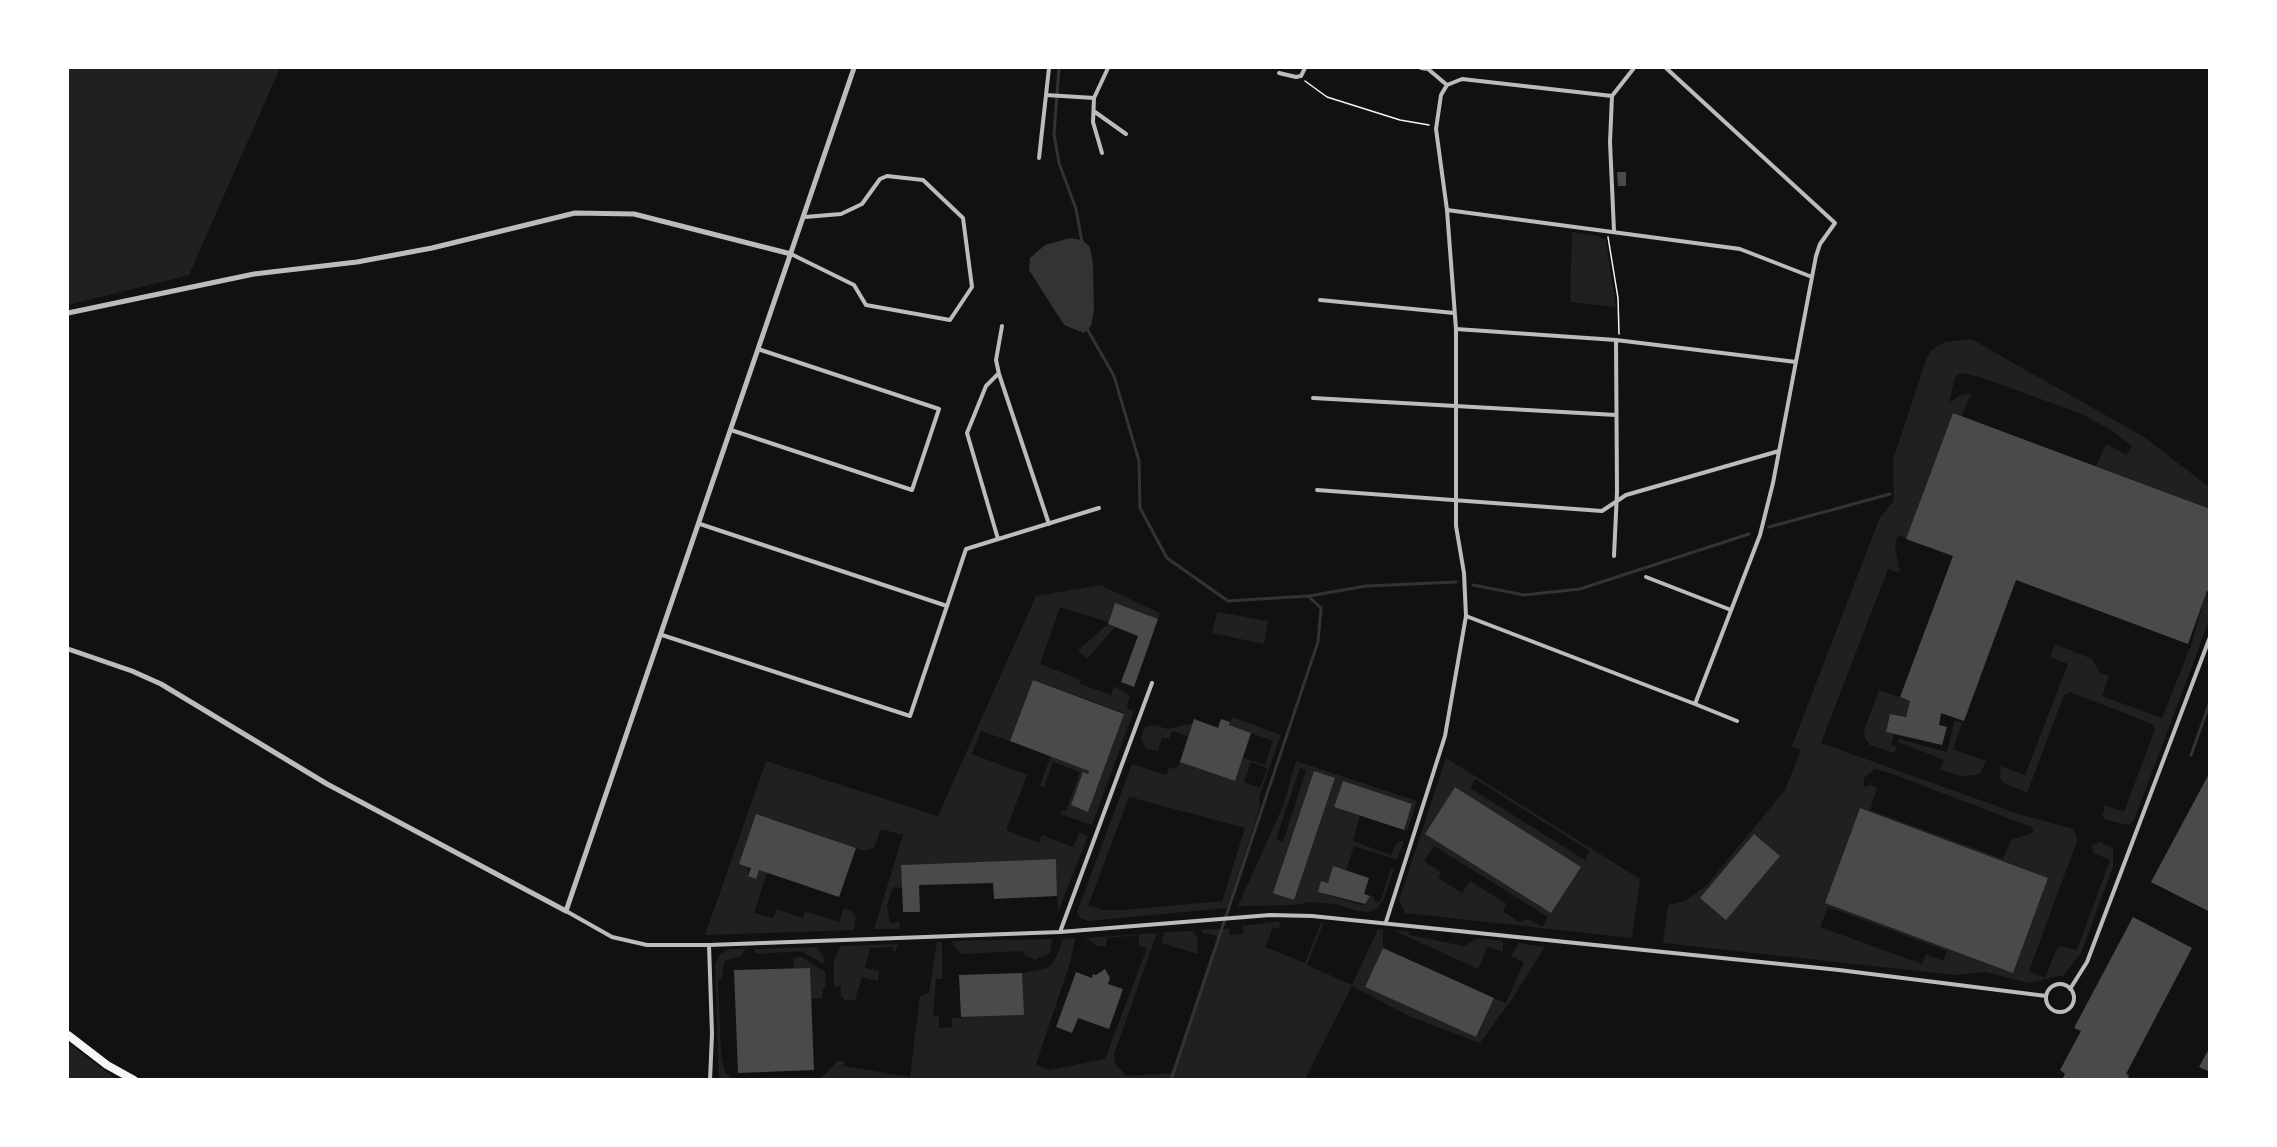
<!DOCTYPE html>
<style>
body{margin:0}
#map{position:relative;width:2277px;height:1147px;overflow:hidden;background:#111;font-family:Inter,sans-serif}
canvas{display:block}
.frame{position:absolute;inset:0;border:69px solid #fff;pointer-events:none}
</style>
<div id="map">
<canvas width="2277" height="1147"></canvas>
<div class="frame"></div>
</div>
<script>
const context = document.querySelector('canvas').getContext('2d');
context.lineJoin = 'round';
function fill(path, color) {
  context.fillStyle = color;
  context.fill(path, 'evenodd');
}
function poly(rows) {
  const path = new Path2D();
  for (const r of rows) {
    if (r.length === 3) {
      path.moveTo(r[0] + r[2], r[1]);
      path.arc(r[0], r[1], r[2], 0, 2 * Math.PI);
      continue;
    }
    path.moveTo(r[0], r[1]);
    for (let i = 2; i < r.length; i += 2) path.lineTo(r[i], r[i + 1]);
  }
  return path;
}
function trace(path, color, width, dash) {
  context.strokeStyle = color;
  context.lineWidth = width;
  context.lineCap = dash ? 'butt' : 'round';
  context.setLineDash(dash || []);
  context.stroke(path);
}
const green = poly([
 [68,68,280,68,189,275,68,305],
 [1572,232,1597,236,1606,240,1616,307,1570,302],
 [1971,339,2144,437,2209,487,2209,509,2096,466,2105,446,2109,445,2126,455,2132,447,2114,432,2082,414,1980,377,1961,373,1955,377,1949,404,1958,396,1971,393,1962,416,1953,413,1906,539,1902,536,1897,537,1895,546,1900,573,1888,569,1821,743,2019,814,2074,829,2077,841,2029,971,2045,978,2056,950,2061,946,2077,950,2110,860,2093,853,2092,846,2102,841,2102,844,2113,847,2113,867,2081,953,2064,975,2029,983,1985,972,1955,975,1663,943,1668,905,1685,901,1707,885,1785,790,1801,750,1792,746,1880,517,1894,501,1893,460,1926,360,1931,350,1945,342],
 [1875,769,1887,772,2034,828,2032,833,2011,840,2003,859,1870,810,1877,788,1871,785,1864,787,1864,778],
 [1860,808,2048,878,2013,972,1825,903],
 [1828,907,1947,951,1943,961,1926,954,1922,964,1820,927],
 [1100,585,1160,613,1158,619,1116,604,1108,622,1060,607,1040,664,1081,680,1080,684,1111,695,1114,686,1130,696,1126,708,1134,711,1092,825,1060,814,1061,810,1066,811,1080,772,1053,762,1044,787,1040,785,1051,756,1089,771,1088,774,1083,772,1071,805,1088,811,1124,713,1033,680,1010,741,981,731,972,754,1027,775,1006,830,1039,843,1042,835,1073,847,1080,832,1088,836,1058,912,1056,859,901,865,902,888,893,887,887,906,890,923,900,922,899,929,874,929,903,835,881,829,874,848,865,851,756,814,748,875,759,870,767,873,754,913,773,918,777,909,803,918,805,911,839,922,844,908,852,911,856,917,854,930,705,935,766,761,938,816,1036,596],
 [2207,591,2209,621,2134,820,2129,825,2106,820,2102,816,2105,809,2103,807,2105,805,2124,812,2155,729,2152,724,2070,692,2064,695,2027,793,2004,783,2000,778,2001,766,2025,775,2068,664,2050,657,2055,644,2092,659,2100,673,2109,676,2102,696,2162,718,2191,645],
 [1217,612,1268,621,1264,644,1212,633],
 [1108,624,1115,627,1087,659,1078,650],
 [1879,690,1910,701,1906,717,1890,714,1886,732,1894,734,1891,745,1897,747,1894,753,1870,745,1865,739,1864,730],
 [1232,717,1281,735,1259,797,1260,807,1227,908,1088,921,1080,918,1077,912,1132,764,1166,775,1169,767,1176,769,1180,762,1235,781,1243,758,1265,765,1273,741,1229,725],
 [1251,762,1267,768,1260,788,1244,782],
 [1129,797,1245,828,1222,901,1122,910,1104,910,1088,906],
 [1955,720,1962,723,1953,749,1986,761,1981,772,1976,775,1960,776,1940,770,1944,760,1898,742,1899,739,1947,752],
 [1193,723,1188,736,1172,731,1169,739,1162,737,1158,751,1147,749,1143,744,1141,738,1145,727,1155,725,1167,729],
 [1446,758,1640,879,1632,938,1405,913,1399,900],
 [1475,779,1590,851,1585,860,1470,788],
 [1455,787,1580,867,1551,913,1425,834],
 [1434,846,1548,917,1542,927,1529,919,1519,922,1503,911,1507,904,1470,881,1462,893,1438,878,1441,872,1424,861],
 [1296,761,1417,801,1407,831,1404,830,1412,804,1343,782,1334,807,1360,816,1353,841,1391,855,1397,842,1404,841,1397,860,1354,846,1346,870,1333,867,1328,883,1318,892,1361,905,1365,904,1370,896,1374,897,1373,901,1380,902,1391,869,1394,868,1383,901,1377,908,1370,912,1357,911,1336,904,1309,902,1295,905,1238,906,1283,806],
 [1300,768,1306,770,1283,842,1276,839],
 [1314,772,1335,779,1294,899,1274,892],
 [1280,921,1279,929,1273,927,1265,947,1305,963,1321,923,1324,922,1307,965,1352,985,1378,929,1383,929,1383,948,1365,987,1476,1037,1494,998,1506,1003,1524,962,1511,956,1519,943,1545,947,1512,999,1480,1043,1411,1017,1352,986,1305,1079,819,1080,838,1061,844,1061,844,1066,910,1077,920,996,929,993,937,942,942,942,942,979,936,979,933,1015,939,1016,939,1028,952,1027,952,1018,1023,1015,1022,973,1048,968,1056,958,1063,939,1075,938,1070,963,1036,1064,1049,1070,1105,1059,1147,948,1139,946,1139,935,1107,938,1106,946,1098,946,1085,938,1157,933,1114,1054,1116,1065,1127,1076,1171,1073,1219,937,1207,933,1205,935,1201,930,1230,928,1229,935,1244,934,1242,926],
 [1393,930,1409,931,1409,935,1464,946,1478,938,1503,941,1503,952,1488,946,1478,969],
 [1193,931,1197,938,1198,954,1161,943,1164,932],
 [1052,939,1050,953,1035,960,1026,956,1021,951,962,954,955,948,952,941],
 [898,944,895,953,892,947,870,948,865,968,879,971,878,981,862,977,855,1000,845,1000,841,996,841,986,834,987,834,959,841,946],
 [816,947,823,955,825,965,801,951,756,954,754,949],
 [729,949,746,949,741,956,724,961,722,979,718,980,721,1054,725,1072,732,1079,719,1079,715,964,720,954],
 [800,956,825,972,826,987,823,988,822,998,811,999,810,968,794,968,793,959],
 [68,1043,113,1077,119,1079,68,1079]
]);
const water = poly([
 [1070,238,1082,240,1090,247,1093,264,1094,310,1091,326,1084,333,1064,325,1029,270,1030,258,1045,245]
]);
const stream = poly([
 [1059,68,1054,134,1059,163,1076,209,1082,242],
 [1086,327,1114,376,1139,461,1140,508,1167,558,1228,601,1308,596,1321,608,1318,642,1171,1080],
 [1769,527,1890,494],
 [1473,585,1524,595,1580,589,1749,534],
 [1309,596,1366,586,1456,582],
 [2191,755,2210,702]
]);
const building = poly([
 [1617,172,1626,172,1626,186,1618,186],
 [1953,413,2210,509,2210,592,2207,591,2188,644,2016,580,1964,721,1941,713,1939,725,1947,727,1942,745,1886,732,1890,714,1906,717,1910,701,1900,697,1953,556,1906,539],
 [1115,603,1158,619,1134,687,1121,682,1138,636,1108,624],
 [1033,680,1124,714,1088,812,1071,805,1083,772,1088,774,1089,771,1010,741],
 [1194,719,1218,728,1221,719,1230,722,1229,725,1251,733,1235,781,1180,762],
 [1314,771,1335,778,1294,900,1273,893],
 [2210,772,2210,912,2151,882],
 [1343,781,1412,804,1404,830,1334,807],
 [1455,787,1581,867,1551,913,1425,834],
 [1860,808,2048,878,2013,973,1825,903],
 [756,814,856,848,839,897,759,870,756,879,748,876,751,868,739,864],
 [1754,834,1780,856,1726,920,1700,898],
 [1056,859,1057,896,994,899,993,883,919,885,920,912,903,912,901,865],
 [1333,866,1369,878,1364,894,1370,896,1365,904,1318,892,1321,881,1328,883],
 [2133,917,2192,948,2126,1074,2129,1075,2128,1078,2062,1080,2065,1074,2060,1070,2081,1031,2074,1028],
 [1383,948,1494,998,1476,1037,1365,987],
 [810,968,814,1070,738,1073,734,970],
 [1105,969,1110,978,1108,984,1123,989,1109,1029,1078,1018,1072,1033,1056,1027,1076,972,1092,978,1093,974,1096,975],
 [1022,973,1024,1015,961,1017,959,975],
 [2210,1047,2210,1072,2199,1067]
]);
const path = poly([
 [1305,81,1327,97,1400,120,1429,125],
 [1608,237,1618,298,1619,334]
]);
const minor = poly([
 [1049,68,1046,95,1094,98],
 [1421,68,1428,69,1447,85],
 [1279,73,1296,77,1301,76,1305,68],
 [1612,96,1610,142,1614,231],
 [1612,96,1634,68],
 [1095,112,1126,134],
 [1102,153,1093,122,1094,98,1108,68],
 [1039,158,1046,95],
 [1447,210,1740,249,1812,277],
 [791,254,854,285,866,305,950,320,972,287,963,218,923,180,887,176,880,179,862,204,841,214,805,217],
 [1320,300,1454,313],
 [1002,326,996,360,999,374,1049,524],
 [1456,329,1616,340,1796,362],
 [1313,398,1616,415],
 [731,430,912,490,939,409,758,349],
 [1317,490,1602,511,1626,495,1779,451],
 [700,524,947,606,966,549,1099,508],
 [998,539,967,433,986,386,998,374],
 [1614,556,1617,492,1616,340],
 [1646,577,1731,610],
 [1466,616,1695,704,1760,535,1773,483,1816,256,1820,244,1835,223,1666,68],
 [662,635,910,716,947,606],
 [1695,704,1737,721],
 [566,911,612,937,647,945,709,945,712,1034,710,1080],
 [1386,922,1445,736,1466,616,1464,573,1456,526,1456,329,1447,210,1436,129,1441,95,1447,85,1462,79,1612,96],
 [1060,932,1152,683],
 [709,945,1060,932,1270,915,1312,916,1839,970,2046,996],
 [2060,998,14],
 [2070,989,2087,962,2210,637]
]);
const tertiary = poly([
 [68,313,254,274,357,262,432,248,575,213,634,214,791,254],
 [68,649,132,671,161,684,327,784,566,911,854,68]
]);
const motorway = poly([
 [68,1035,107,1065,134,1080]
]);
fill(green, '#202020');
fill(water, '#333');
trace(stream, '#333', 3);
fill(building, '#4a4a4a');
trace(path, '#f5f5f5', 1.5);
trace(minor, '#bcbcbc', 4);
trace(tertiary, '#bcbcbc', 5);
trace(motorway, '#f5f5f5', 8);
</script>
